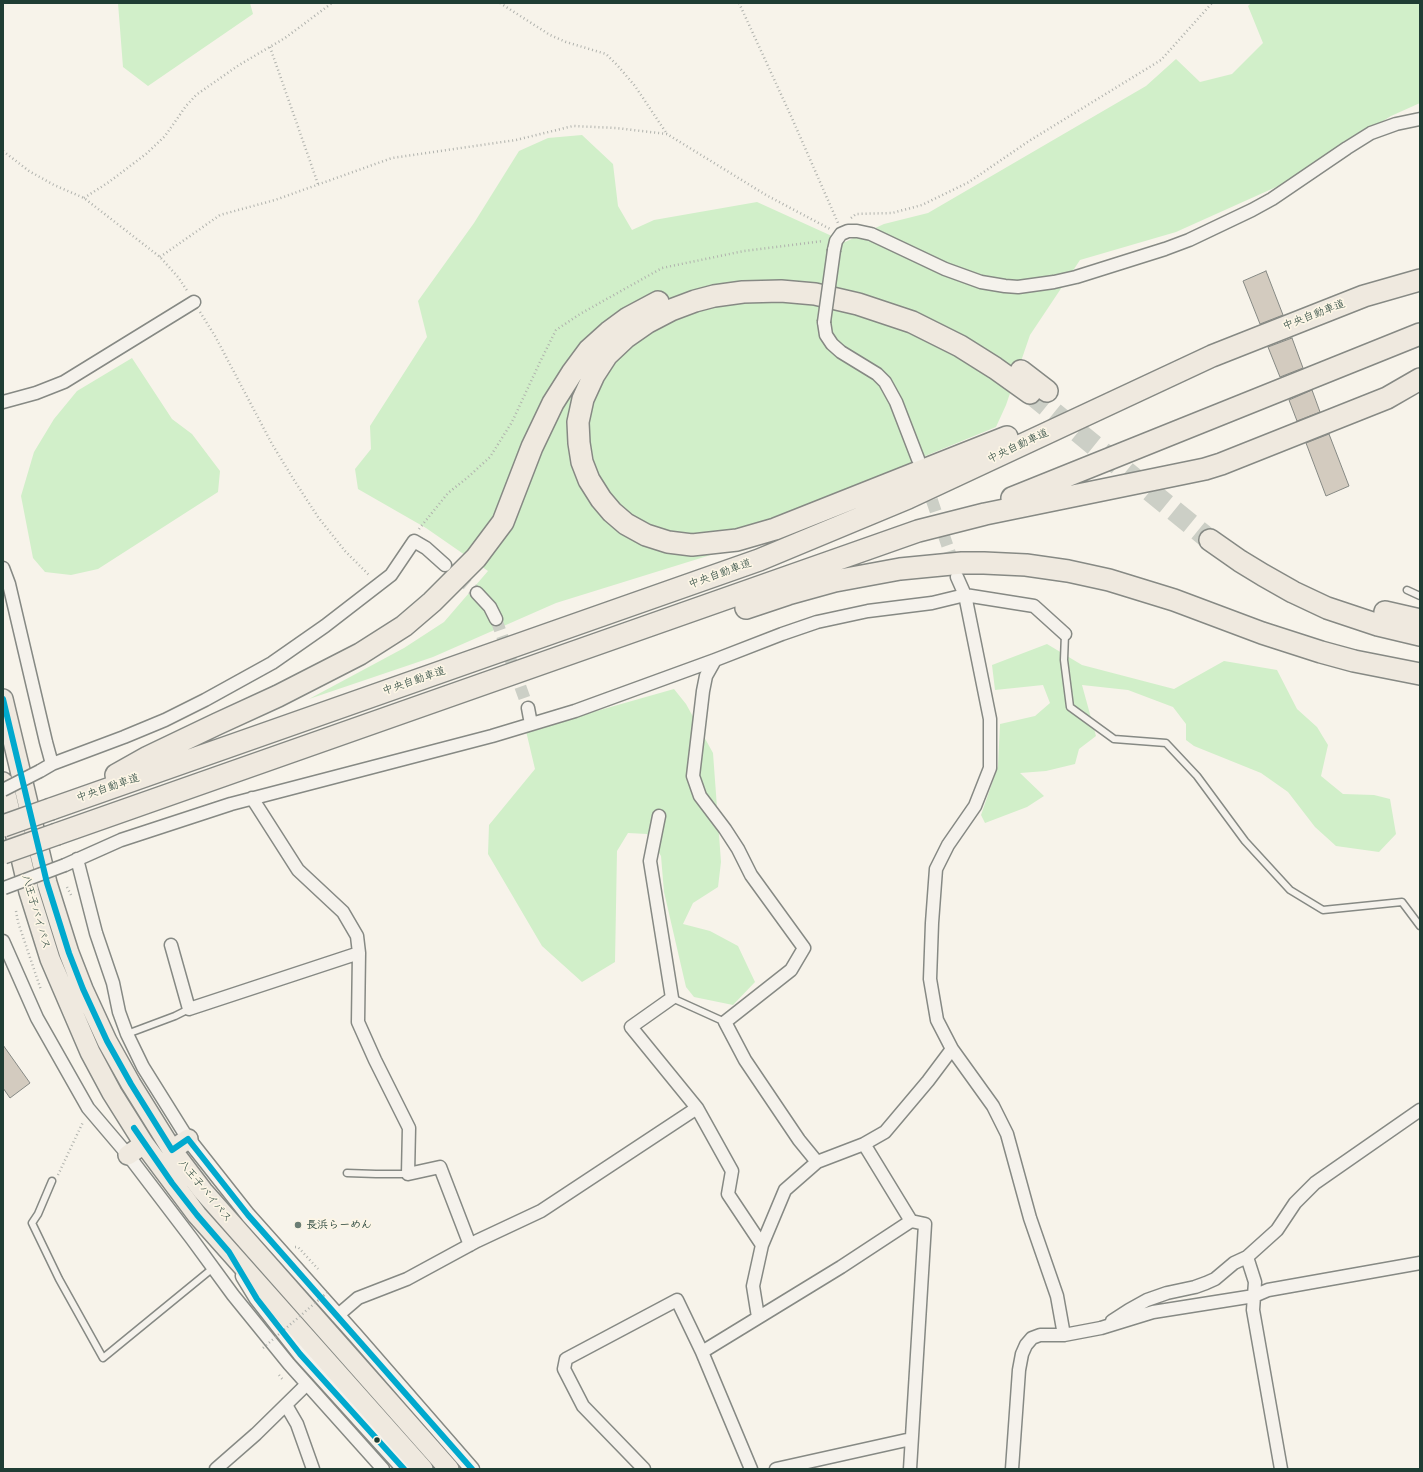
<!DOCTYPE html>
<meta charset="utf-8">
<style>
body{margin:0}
#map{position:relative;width:1423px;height:1472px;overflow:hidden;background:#f7f3ea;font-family:"Playpen Sans",sans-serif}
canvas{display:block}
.frame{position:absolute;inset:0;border:4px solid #1f3d34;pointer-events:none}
</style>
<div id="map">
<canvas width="1423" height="1472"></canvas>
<div class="frame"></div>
</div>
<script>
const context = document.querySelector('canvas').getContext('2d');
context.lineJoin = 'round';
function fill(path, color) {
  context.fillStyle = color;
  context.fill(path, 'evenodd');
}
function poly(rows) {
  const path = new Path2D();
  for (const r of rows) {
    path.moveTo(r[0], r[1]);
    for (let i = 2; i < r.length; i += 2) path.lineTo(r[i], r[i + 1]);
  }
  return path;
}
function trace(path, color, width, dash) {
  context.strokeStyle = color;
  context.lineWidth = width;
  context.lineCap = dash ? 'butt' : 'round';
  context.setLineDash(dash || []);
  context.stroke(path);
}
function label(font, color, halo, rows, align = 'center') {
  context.font = font + ' "Playpen Sans","Klee One",sans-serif';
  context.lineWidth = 3.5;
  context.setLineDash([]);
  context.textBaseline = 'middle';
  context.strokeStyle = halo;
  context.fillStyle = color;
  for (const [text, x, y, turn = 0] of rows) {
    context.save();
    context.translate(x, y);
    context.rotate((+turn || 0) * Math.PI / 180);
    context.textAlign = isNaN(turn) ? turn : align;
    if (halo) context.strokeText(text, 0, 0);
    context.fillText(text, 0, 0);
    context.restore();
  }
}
const green = poly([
 [118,3,250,3,253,14,148,86,123,67],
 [1251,3,1420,3,1420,103,1391,116,1285,183,1176,232,1080,260,1030,335,1006,405,996,427,918,459,717,553,556,603,433,657,309,699,404,648,444,622,488,571,426,528,358,489,355,469,371,449,370,426,427,337,418,301,474,223,519,151,548,138,582,135,613,164,618,206,632,230,654,220,757,202,845,242,884,224,928,213,1146,86,1176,59,1200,82,1232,74,1263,43,1248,6],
 [132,358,172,419,192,434,220,471,218,492,98,569,71,575,45,572,33,558,21,496,34,452,54,419,77,391],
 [1047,644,1082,665,1174,689,1224,661,1277,670,1297,709,1317,727,1328,745,1321,776,1343,794,1374,795,1390,799,1396,834,1379,852,1336,846,1315,827,1288,792,1261,773,1194,746,1186,740,1186,724,1173,707,1128,690,1082,685,1096,736,1079,749,1075,764,1046,771,1020,773,1044,796,1027,807,985,823,981,815,998,766,1000,724,1035,716,1050,703,1043,685,995,690,992,665],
 [674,689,686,704,713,753,721,862,718,887,693,903,683,924,710,931,738,946,755,982,733,1005,694,997,686,987,664,892,661,856,647,834,628,833,617,851,615,962,582,982,542,946,488,854,489,825,535,769,526,731]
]);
const building = poly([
 [1266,271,1283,315,1260,324,1243,281,1266,271],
 [1292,338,1303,368,1280,377,1268,347,1292,338],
 [1312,390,1320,412,1297,421,1289,400,1312,390],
 [1329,434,1349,486,1326,496,1306,443,1329,434],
 [3,1045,30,1083,10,1098,3,1088,3,1045]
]);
const minorTunnel = poly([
 [926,483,955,568],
 [445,565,477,593],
 [496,619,528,708]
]);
const motorwayTunnel = poly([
 [1030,393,1210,540]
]);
const path = poly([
 [500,3,550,35,566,42,606,54,618,66,635,86,667,134],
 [739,3,791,116,838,223],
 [270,47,318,184],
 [3,151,29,171,54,185,84,198,160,257,178,277,188,292],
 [84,198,109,182,146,154,165,136,186,106,196,95,239,65,285,38,332,3],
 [851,218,856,214,892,213,922,205,969,182,1029,141,1161,60,1212,3],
 [160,257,220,215,275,200,392,158,516,140,573,126,616,128,667,134,766,195,830,229],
 [200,312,215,336,272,444,294,480,318,517,345,551,370,576],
 [419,529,448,493,467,478,490,457,512,422,540,362,556,330,580,314,662,268,744,251,823,241],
 [67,887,72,897],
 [16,911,18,922,41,990],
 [58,1175,83,1122],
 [295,1247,298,1247,318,1269],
 [279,1375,283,1380]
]);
const service = poly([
 [1407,590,1420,596],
 [1065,634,1064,660,1070,707,1114,739,1166,743,1197,776,1245,841,1290,890,1323,910,1402,902,1420,926],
 [672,998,725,1022],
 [127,1034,175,1016,189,1009],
 [347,1173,376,1174,408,1174],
 [52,1181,38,1214,32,1223,59,1279,103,1358,213,1268]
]);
const minor = poly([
 [834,250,836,241,841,234,848,231,857,231,871,234,945,269,981,282,1005,286,1018,287,1054,282,1076,277,1165,249,1189,240,1252,210,1272,199,1347,148,1371,133,1396,124,1420,119],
 [824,322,826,335,832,344,841,352,877,374,885,382,896,402,918,459],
 [3,402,36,393,64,382,194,302],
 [3,568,9,584,46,742,52,764],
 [957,577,965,595,990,719,990,768,975,806,948,845,936,869,932,923,930,979,937,1020,952,1049,993,1106,1007,1134,1030,1218,1057,1296,1064,1335],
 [477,593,490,607,496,619],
 [715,660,706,676,703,691,693,776,700,796,725,829,738,849,751,875,804,948,791,970,725,1022,745,1060,799,1140,817,1162],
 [528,708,531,724],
 [40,771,52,764,124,737,165,720,205,700,272,663,325,626,391,575,414,541,426,548,445,565],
 [252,798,298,870,343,912,357,936,359,953,358,1022,375,1060,409,1128,408,1174,440,1167,470,1245],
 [659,816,650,861,672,998,631,1027,697,1108],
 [77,859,96,933,113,983,119,1012,127,1034,143,1067,188,1139],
 [65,865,121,840,231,804,492,736,575,711,715,660,782,634,817,622,868,611,932,603,965,595,1034,606,1065,634],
 [3,941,37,1018,88,1108,128,1155,192,1239,233,1295,289,1364,383,1469],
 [171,945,189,1009,359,953],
 [864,1144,911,1221],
 [337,1316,358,1298,407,1279,477,1241,541,1211,697,1108,732,1171,728,1194,762,1245],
 [758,1317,753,1286,762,1245,785,1190,817,1162,864,1144,885,1132,928,1081,952,1049],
 [1112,1321,1129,1310,1147,1300,1167,1293,1195,1287,1206,1283,1215,1279,1234,1263,1247,1257],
 [702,1352,841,1267,911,1221,925,1224,910,1469],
 [286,1405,297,1424,313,1469],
 [216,1469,256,1434,307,1384],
 [644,1469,583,1406,564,1369,566,1359,677,1300,702,1352,751,1469],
 [776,1469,911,1439],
 [1012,1469,1019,1370,1022,1354,1026,1345,1032,1338,1040,1335,1064,1335,1101,1328,1153,1312,1254,1296,1255,1282,1247,1257,1277,1230,1295,1203,1315,1183,1420,1110],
 [1281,1469,1253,1310,1254,1296,1268,1290,1420,1263]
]);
const tertiary = poly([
 [188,1139,248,1215,356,1336,472,1469],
 [243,1276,257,1299,300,1354,404,1469]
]);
const trunk = poly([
 [3,699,47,883,69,953,83,989,107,1041,131,1084,172,1150,203,1191,449,1469],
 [3,782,29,892,50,959,90,1052,112,1093,144,1144,197,1215,423,1469],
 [172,1150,188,1139],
 [128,1155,144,1144]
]);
const motorway = poly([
 [1021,371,1047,391],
 [1007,437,775,529,737,540,692,545,668,542,646,535,626,524,612,512,601,499,589,480,582,462,579,443,578,422,583,399,594,375,607,355,625,338,648,322,671,310,695,301,714,296,743,292,781,291,815,294,858,304,912,322,960,346,995,368,1030,393],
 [1012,498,1420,334],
 [1210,540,1240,561,1263,575,1293,592,1327,608,1378,625,1420,635],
 [746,608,788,594,835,581,900,569,962,563,984,563,1026,565,1068,571,1109,580,1174,600,1262,633,1321,652,1354,661,1420,674],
 [1385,612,1420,620],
 [116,775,148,757,217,724,278,696,360,654,404,626,432,602,476,558,503,522,532,447,553,403,572,373,589,350,609,332,628,318,658,302],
 [51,809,759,560,908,498,1212,356,1364,296,1420,280],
 [57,834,918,531,985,514,1205,469,1221,464,1387,398,1420,379]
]);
const pathBridge = poly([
 [263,1348,329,1291]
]);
const minorBridge = poly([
 [824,322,834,250],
 [3,790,40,771],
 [4,888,65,865]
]);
const motorwayBridge = poly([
 [3,826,51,809],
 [3,853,57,834]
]);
const bus1 = poly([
 [3,699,47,883,69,953,83,989,107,1041,131,1084,172,1150,188,1139,248,1215,472,1469],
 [134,1128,172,1183,197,1215,229,1252,257,1299,300,1354,404,1469]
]);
const markers = [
 [298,1225,4,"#6b7d74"],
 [377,1440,3.5,"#1f3d34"]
];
const streetNames = [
 ["中央自動車道",1314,315,-21],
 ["中央自動車道",1018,446,-25],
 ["中央自動車道",720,574,-20],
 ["中央自動車道",414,681,-19],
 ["中央自動車道",108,788,-19],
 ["八王子バイパス",36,912,74],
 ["八王子バイパス",205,1191,51]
];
const poiNames = [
 ["長浜らーめん",306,1225]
];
fill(green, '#d1efc9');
fill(building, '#d3cbbf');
trace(building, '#868984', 1);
trace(minorTunnel, '#cccfc6', 12, [12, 6]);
trace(motorwayTunnel, '#cccfc6', 21, [21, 10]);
trace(service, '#868984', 9);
trace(minor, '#868984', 15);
trace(tertiary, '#868984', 17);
trace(trunk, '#868984', 22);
trace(motorway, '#868984', 24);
trace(path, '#b0b2ad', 2.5, [1, 3]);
trace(service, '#f5f2ec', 6);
trace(minor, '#f5f2ec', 12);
trace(tertiary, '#f5f2ec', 14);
trace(trunk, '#efe9df', 19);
trace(motorway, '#efe9df', 21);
trace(minorBridge, '#868984', 15, []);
trace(motorwayBridge, '#868984', 24, []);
trace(pathBridge, '#b0b2ad', 2.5, [1, 3]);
trace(minorBridge, '#f5f2ec', 12);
trace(motorwayBridge, '#efe9df', 21);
trace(bus1, '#00a9ce', 6);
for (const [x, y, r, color] of markers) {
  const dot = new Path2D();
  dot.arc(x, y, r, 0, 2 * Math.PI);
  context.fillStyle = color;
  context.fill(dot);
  trace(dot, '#fcf5e5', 1.5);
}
label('11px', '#1f3d34', '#fcf5e5', streetNames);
label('bold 11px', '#1f3d34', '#fcf5e5', poiNames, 'left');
</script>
